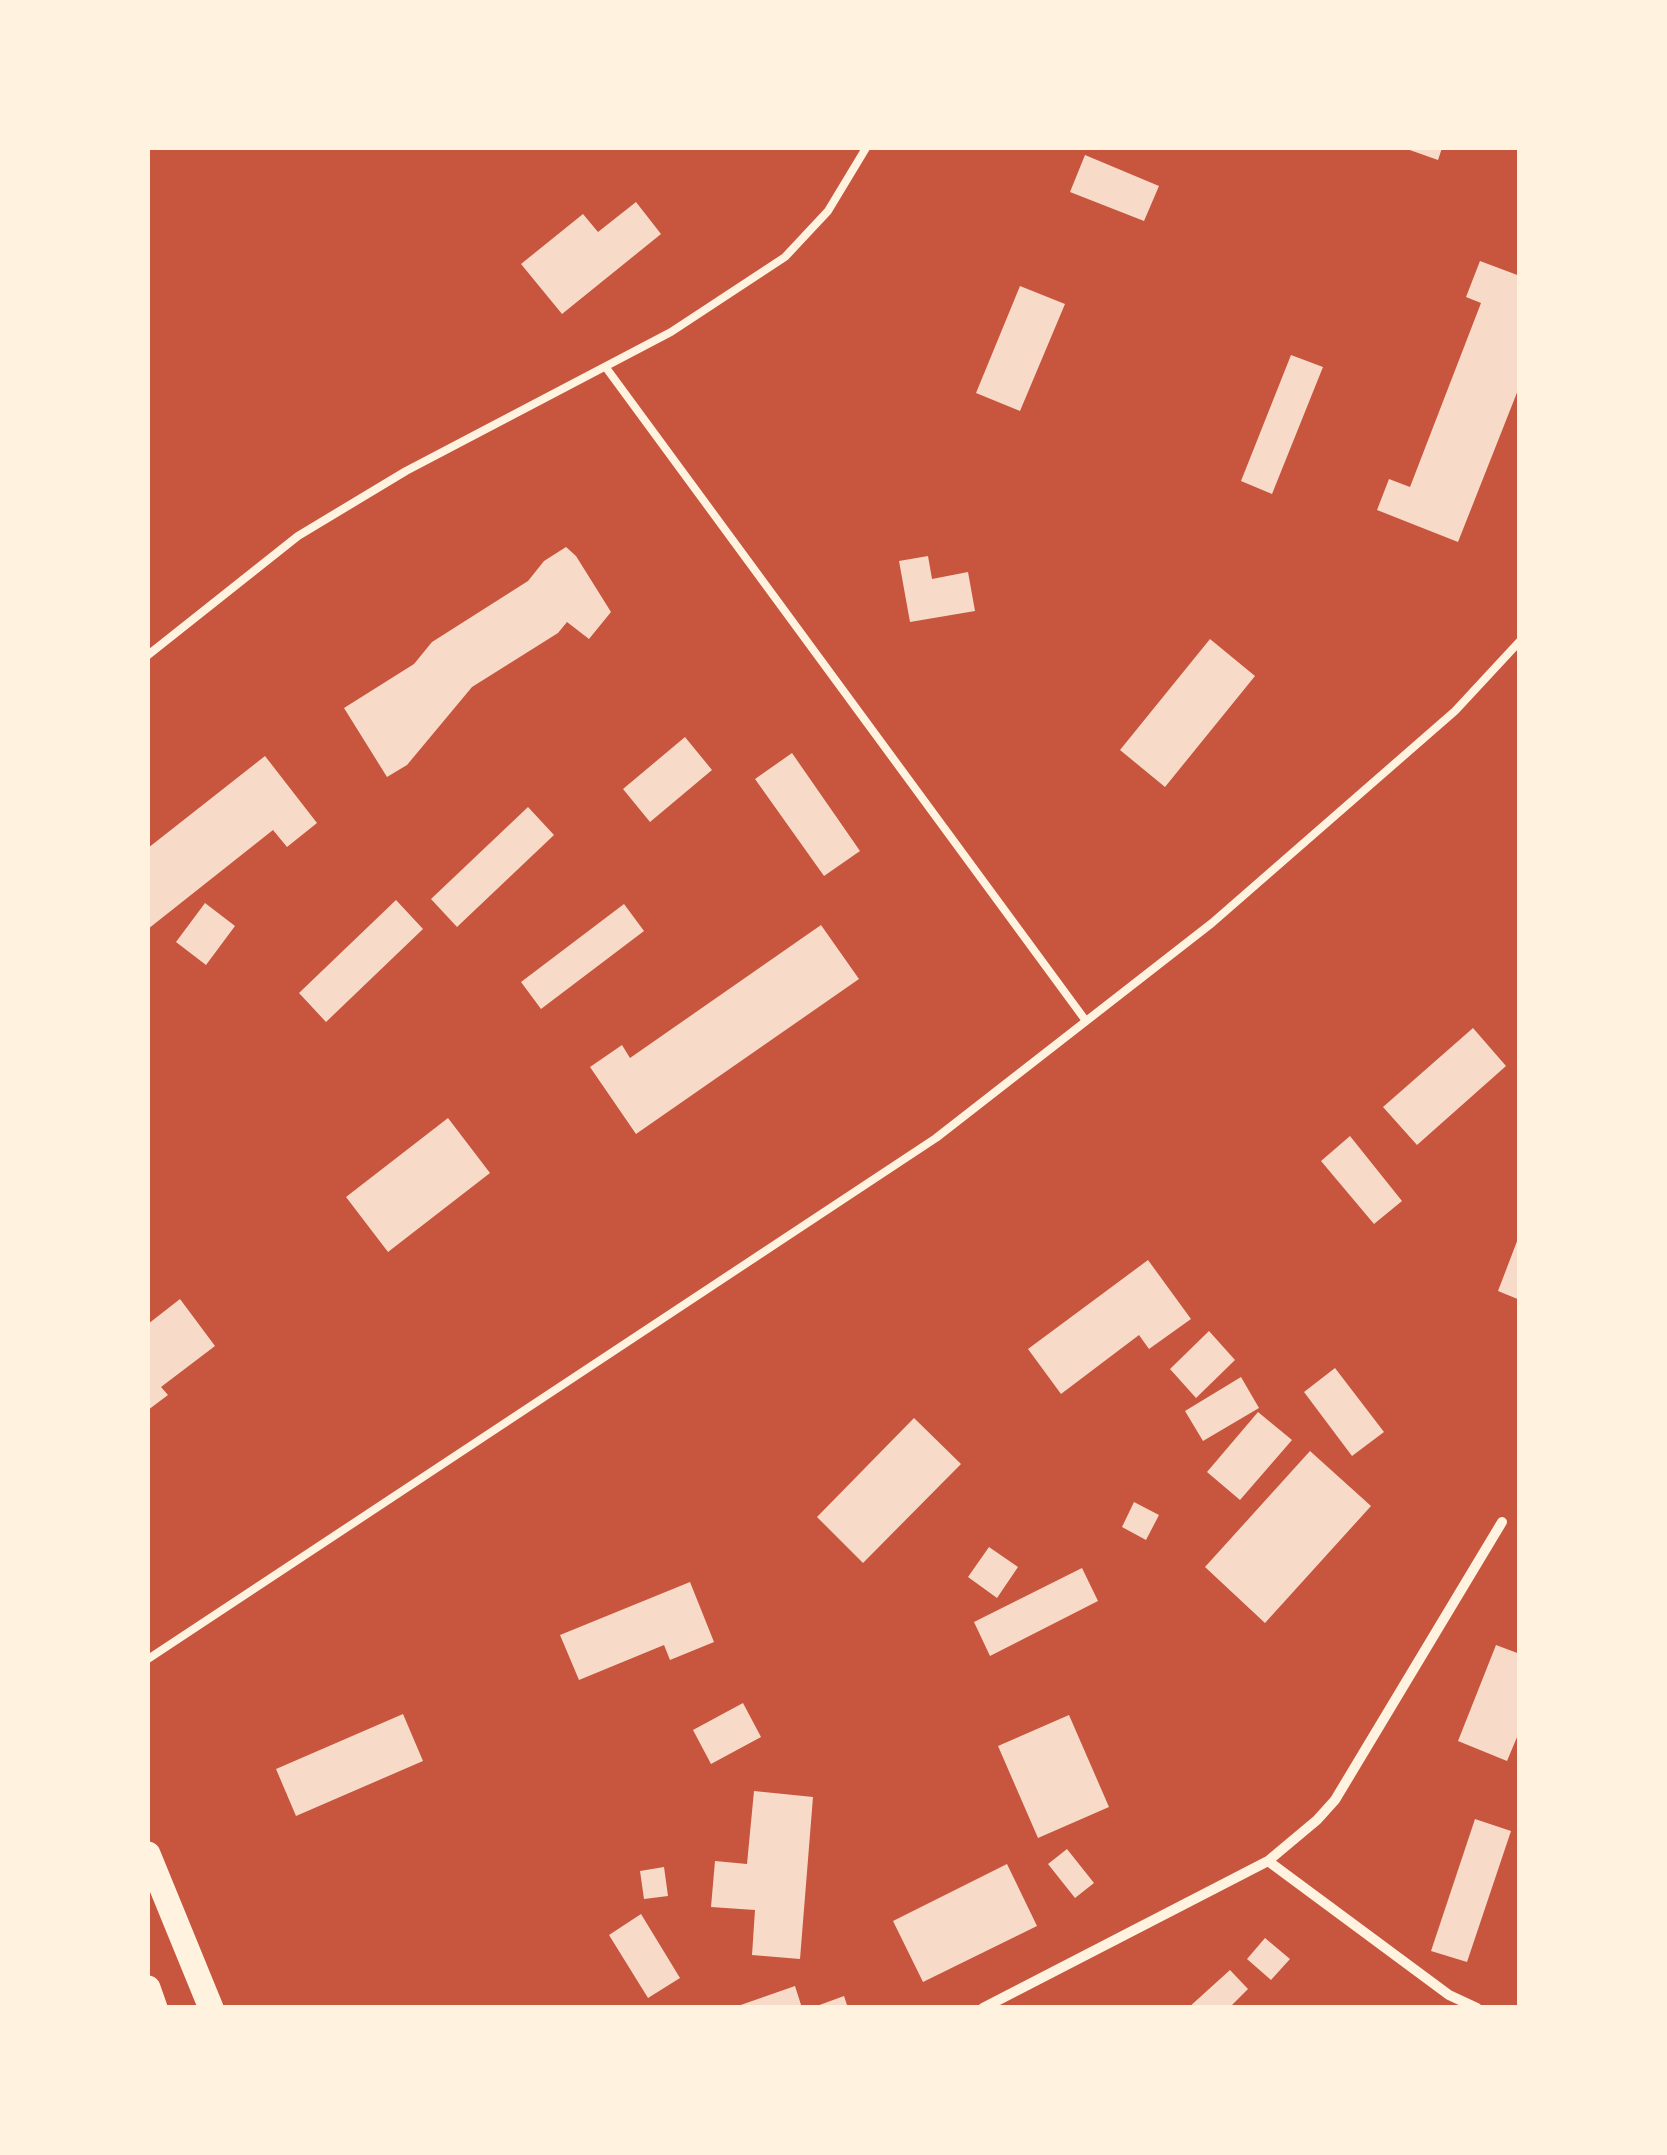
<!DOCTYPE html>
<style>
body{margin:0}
#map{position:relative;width:1667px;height:2155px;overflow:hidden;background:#c8553d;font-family:"Golos Text",sans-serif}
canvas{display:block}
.frame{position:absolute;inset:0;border:150px solid #fff3e0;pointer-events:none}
</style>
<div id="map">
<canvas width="1667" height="2155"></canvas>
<div class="frame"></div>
</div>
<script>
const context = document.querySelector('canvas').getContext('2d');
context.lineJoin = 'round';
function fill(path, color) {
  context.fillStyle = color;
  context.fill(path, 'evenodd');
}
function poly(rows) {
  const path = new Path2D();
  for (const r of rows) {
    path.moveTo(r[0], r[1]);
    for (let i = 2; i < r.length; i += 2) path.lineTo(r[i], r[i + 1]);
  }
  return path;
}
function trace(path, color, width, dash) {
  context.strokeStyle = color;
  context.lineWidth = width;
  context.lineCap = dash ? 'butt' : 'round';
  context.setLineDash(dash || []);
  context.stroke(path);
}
const building = poly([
 [1404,148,1442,148,1438,160],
 [1085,155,1159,186,1144,221,1070,192],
 [636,202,661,234,562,314,521,264,583,214,598,232],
 [1480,261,1520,276,1520,385,1458,542,1377,510,1389,479,1410,487,1481,303,1466,297],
 [1020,286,1065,304,1020,411,976,393],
 [1291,355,1323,367,1272,494,1241,481],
 [566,547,576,556,611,612,589,639,567,622,558,633,472,687,407,765,387,777,344,708,414,664,432,642,528,581,544,561],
 [928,556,932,579,968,572,975,611,910,622,899,561],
 [1210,639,1255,676,1165,787,1120,750],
 [685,737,712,770,650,822,623,789],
 [792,753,860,851,824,876,755,779],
 [265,756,317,823,287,847,273,830,148,929,148,848],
 [528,807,554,835,457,927,431,899],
 [396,900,423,929,326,1022,299,993],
 [205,903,235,926,206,965,176,942],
 [624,904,644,931,541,1009,521,982],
 [821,925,859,979,636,1134,590,1067,622,1045,630,1058],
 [1473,1028,1506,1066,1417,1145,1383,1107],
 [448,1118,490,1173,388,1252,346,1197],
 [1350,1136,1402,1201,1374,1224,1321,1161],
 [1519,1236,1520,1236,1520,1300,1498,1291],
 [1148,1260,1191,1319,1149,1349,1139,1335,1061,1394,1028,1349],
 [180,1299,215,1346,161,1387,168,1395,148,1410,148,1324],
 [1209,1331,1235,1360,1196,1398,1170,1369],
 [1335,1368,1384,1432,1352,1456,1304,1392],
 [1241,1377,1259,1408,1203,1441,1185,1411],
 [1258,1412,1292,1440,1240,1500,1207,1472],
 [914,1418,961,1464,863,1563,817,1517],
 [1310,1451,1371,1506,1265,1623,1205,1567],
 [1134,1502,1159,1515,1146,1540,1122,1527],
 [989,1547,1018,1567,997,1598,968,1577],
 [1082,1568,1098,1601,990,1656,974,1622],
 [690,1582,714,1642,670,1660,664,1645,579,1680,560,1635],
 [1496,1645,1520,1654,1520,1730,1507,1761,1458,1741],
 [743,1703,761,1737,711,1764,693,1730],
 [403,1714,423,1761,296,1816,276,1769],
 [1069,1715,1109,1807,1038,1838,998,1746],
 [754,1791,813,1797,800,1959,752,1955,755,1910,711,1907,715,1861,747,1864],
 [1475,1819,1511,1831,1467,1962,1431,1951],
 [1067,1849,1094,1883,1075,1898,1048,1864],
 [1007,1864,1037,1926,923,1982,893,1921],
 [664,1867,668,1896,644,1899,640,1871],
 [641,1914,680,1978,648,1998,609,1935],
 [1265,1938,1290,1959,1271,1980,1247,1959],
 [1230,1970,1248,1989,1229,2008,1188,2008],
 [795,1986,802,2008,736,2008,735,2007],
 [844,1996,848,2008,814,2008,814,2007]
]);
const service = poly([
 [607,369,1086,1021],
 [148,655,298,536,406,471,671,332,785,257,828,211,866,148],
 [148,1659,936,1138,1212,923,1455,711,1520,641]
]);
const minor = poly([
 [1268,1861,1449,1995,1477,2008],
 [983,2008,1268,1861,1317,1820,1335,1800,1502,1522]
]);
const primary = poly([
 [148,1854,211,2008],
 [148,1988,155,2008]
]);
fill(building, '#f7dbc8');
trace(service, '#fff3e0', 8);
trace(minor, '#fff3e0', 10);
trace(primary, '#fff3e0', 25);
</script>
